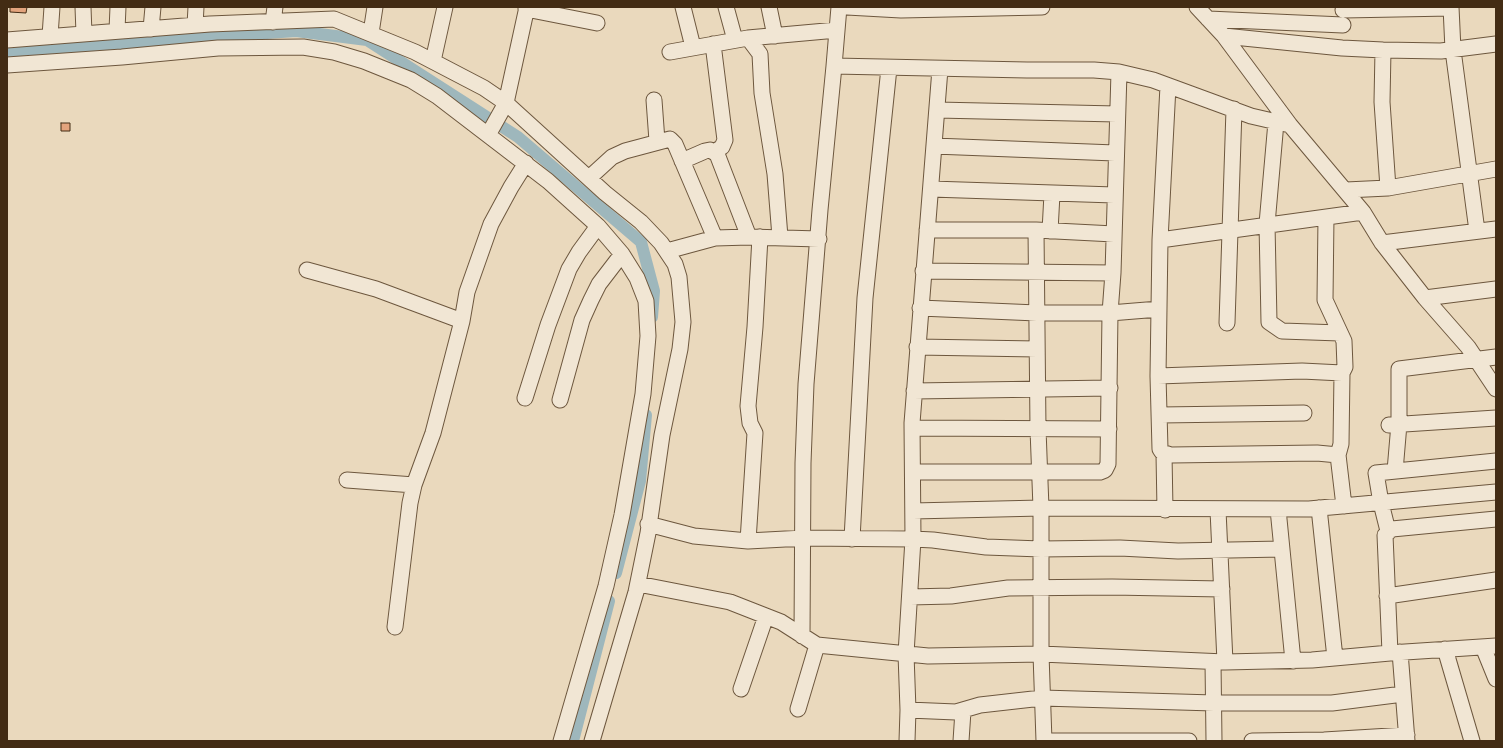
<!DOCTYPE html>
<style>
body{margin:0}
#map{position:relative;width:1503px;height:748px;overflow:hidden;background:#ead9bd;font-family:"Gentium Book Plus",serif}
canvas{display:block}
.frame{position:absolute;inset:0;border:8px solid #432c14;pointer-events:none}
</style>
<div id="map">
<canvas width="1503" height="748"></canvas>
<div class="frame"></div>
</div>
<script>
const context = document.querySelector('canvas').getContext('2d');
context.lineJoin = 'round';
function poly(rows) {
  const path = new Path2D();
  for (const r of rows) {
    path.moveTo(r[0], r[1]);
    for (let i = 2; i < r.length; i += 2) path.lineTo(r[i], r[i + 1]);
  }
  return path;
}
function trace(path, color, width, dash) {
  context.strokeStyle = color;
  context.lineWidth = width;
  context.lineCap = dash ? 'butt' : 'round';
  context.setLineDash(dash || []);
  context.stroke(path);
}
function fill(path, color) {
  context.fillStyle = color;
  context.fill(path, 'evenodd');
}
const canal = poly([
 [7,51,296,31,367,40,518,137,641,242,654,291,652,317],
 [616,573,640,481,646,415],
 [573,741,609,601]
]);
const building = poly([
 [10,7,27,7,26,13,10,12,10,7],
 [61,123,70,123,70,131,61,131,61,123]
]);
const minor = poly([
 [83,7,84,34],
 [683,7,693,47],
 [726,7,735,40],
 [769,7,775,36],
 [847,7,901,10,1042,7],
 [1197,7,1224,36,1290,125,1363,212,1382,243,1425,298,1468,347,1496,389],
 [1451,7,1453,50,1477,231],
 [526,9,597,23],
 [1343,10,1451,8],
 [1208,19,1343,25],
 [273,22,275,7],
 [195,25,196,7],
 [151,29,153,7],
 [117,30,118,7],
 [371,33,375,7],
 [50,36,52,7],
 [1224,36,1342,48,1383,50,1441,51,1496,44],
 [748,38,760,54,762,93,775,174,780,237],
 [7,40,210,24,334,19,415,52,484,88,506,103,605,193,641,222,661,243,675,264,679,277,683,322,680,349,662,435,648,533,636,592,592,741],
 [713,44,725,140,722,147,714,152],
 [1383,50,1382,102,1388,188],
 [670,52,748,38,837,30],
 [433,61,445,7],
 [7,65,122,57,218,48,303,47,334,52,364,61,411,80,437,96,548,181,598,226,622,254,637,278,646,301,648,336,643,394,622,515,606,586,561,741],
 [834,66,839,7],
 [1168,86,1160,240,1158,376,1160,449,1162,452,1171,455,1317,453,1338,455],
 [654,100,657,141],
 [937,110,1117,114],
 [1276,122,1267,224,1269,322,1282,331,1340,333],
 [488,135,506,103,527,7],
 [934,146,1115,153],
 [682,161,705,151,710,150,717,154,749,237],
 [589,178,612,157,625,151,670,139,675,144,715,238],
 [931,189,1114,195],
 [1346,190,1388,188,1496,169],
 [1326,217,1325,300,1344,341,1345,367,1342,373,1341,444,1338,455,1344,506],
 [927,230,1036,230,1114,234],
 [1036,230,1038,429,1041,508,1041,654,1044,741,1189,741],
 [1050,231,1052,194],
 [1160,240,1363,212],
 [1382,243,1496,229],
 [667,251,715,238,749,237,819,239],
 [307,270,376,289,462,321],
 [923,271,1113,273,1119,72],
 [1425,298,1496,289],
 [920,308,1037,313,1110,313,1159,309],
 [1227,323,1234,109],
 [917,347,1037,349],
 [1158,376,1302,371,1342,373],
 [914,391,1110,388],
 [525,398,548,325,569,269,579,252,598,226],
 [560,400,582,320,591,300,599,284,622,254],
 [1160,415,1304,413],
 [1389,425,1496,418],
 [912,428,1109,429],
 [1164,454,1165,510],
 [1395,471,1399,424,1399,369,1496,357],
 [913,472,1100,472,1105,470,1108,464,1110,313,1113,273],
 [347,480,414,485],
 [1319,508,1335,658],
 [1278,509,1293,661],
 [1218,510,1225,662],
 [913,511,1041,508,1309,509,1496,492],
 [648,524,694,536,748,541,804,538,913,539,933,540,986,547,1041,549,1120,548,1178,551,1282,549],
 [1388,531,1381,503,1376,473,1496,461],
 [852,539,865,298,889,68],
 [748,541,755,433,750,423,748,406,755,327,760,237],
 [638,584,730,602,781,622,817,645,928,656,1041,654,1225,662,1312,660,1390,653,1496,646],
 [1387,596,1496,580],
 [910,597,951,596,1008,588,1112,587,1222,589],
 [395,627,410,503,414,485,433,433,462,321,467,292,491,224,511,187,526,163],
 [802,636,803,463,806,384,820,210,834,66,1027,70,1094,70,1119,72,1153,80,1251,116,1290,125],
 [1483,647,1496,679],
 [1445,649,1472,741],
 [1400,652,1407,741],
 [1390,653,1385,535,1392,529,1496,519],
 [1213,662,1214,741],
 [741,689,766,616],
 [798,709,817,645],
 [908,710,956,712,980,705,1042,698,1214,703,1332,703,1403,694],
 [907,741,908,710,906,654,913,539,912,423,940,69],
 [961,741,963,711],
 [1252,741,1324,740,1407,735]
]);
trace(canal, '#9eb7bc', 12);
fill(building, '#e3a47d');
trace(building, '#432c14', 1);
trace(minor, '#6d573e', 17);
trace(minor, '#f1e6d4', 15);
</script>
